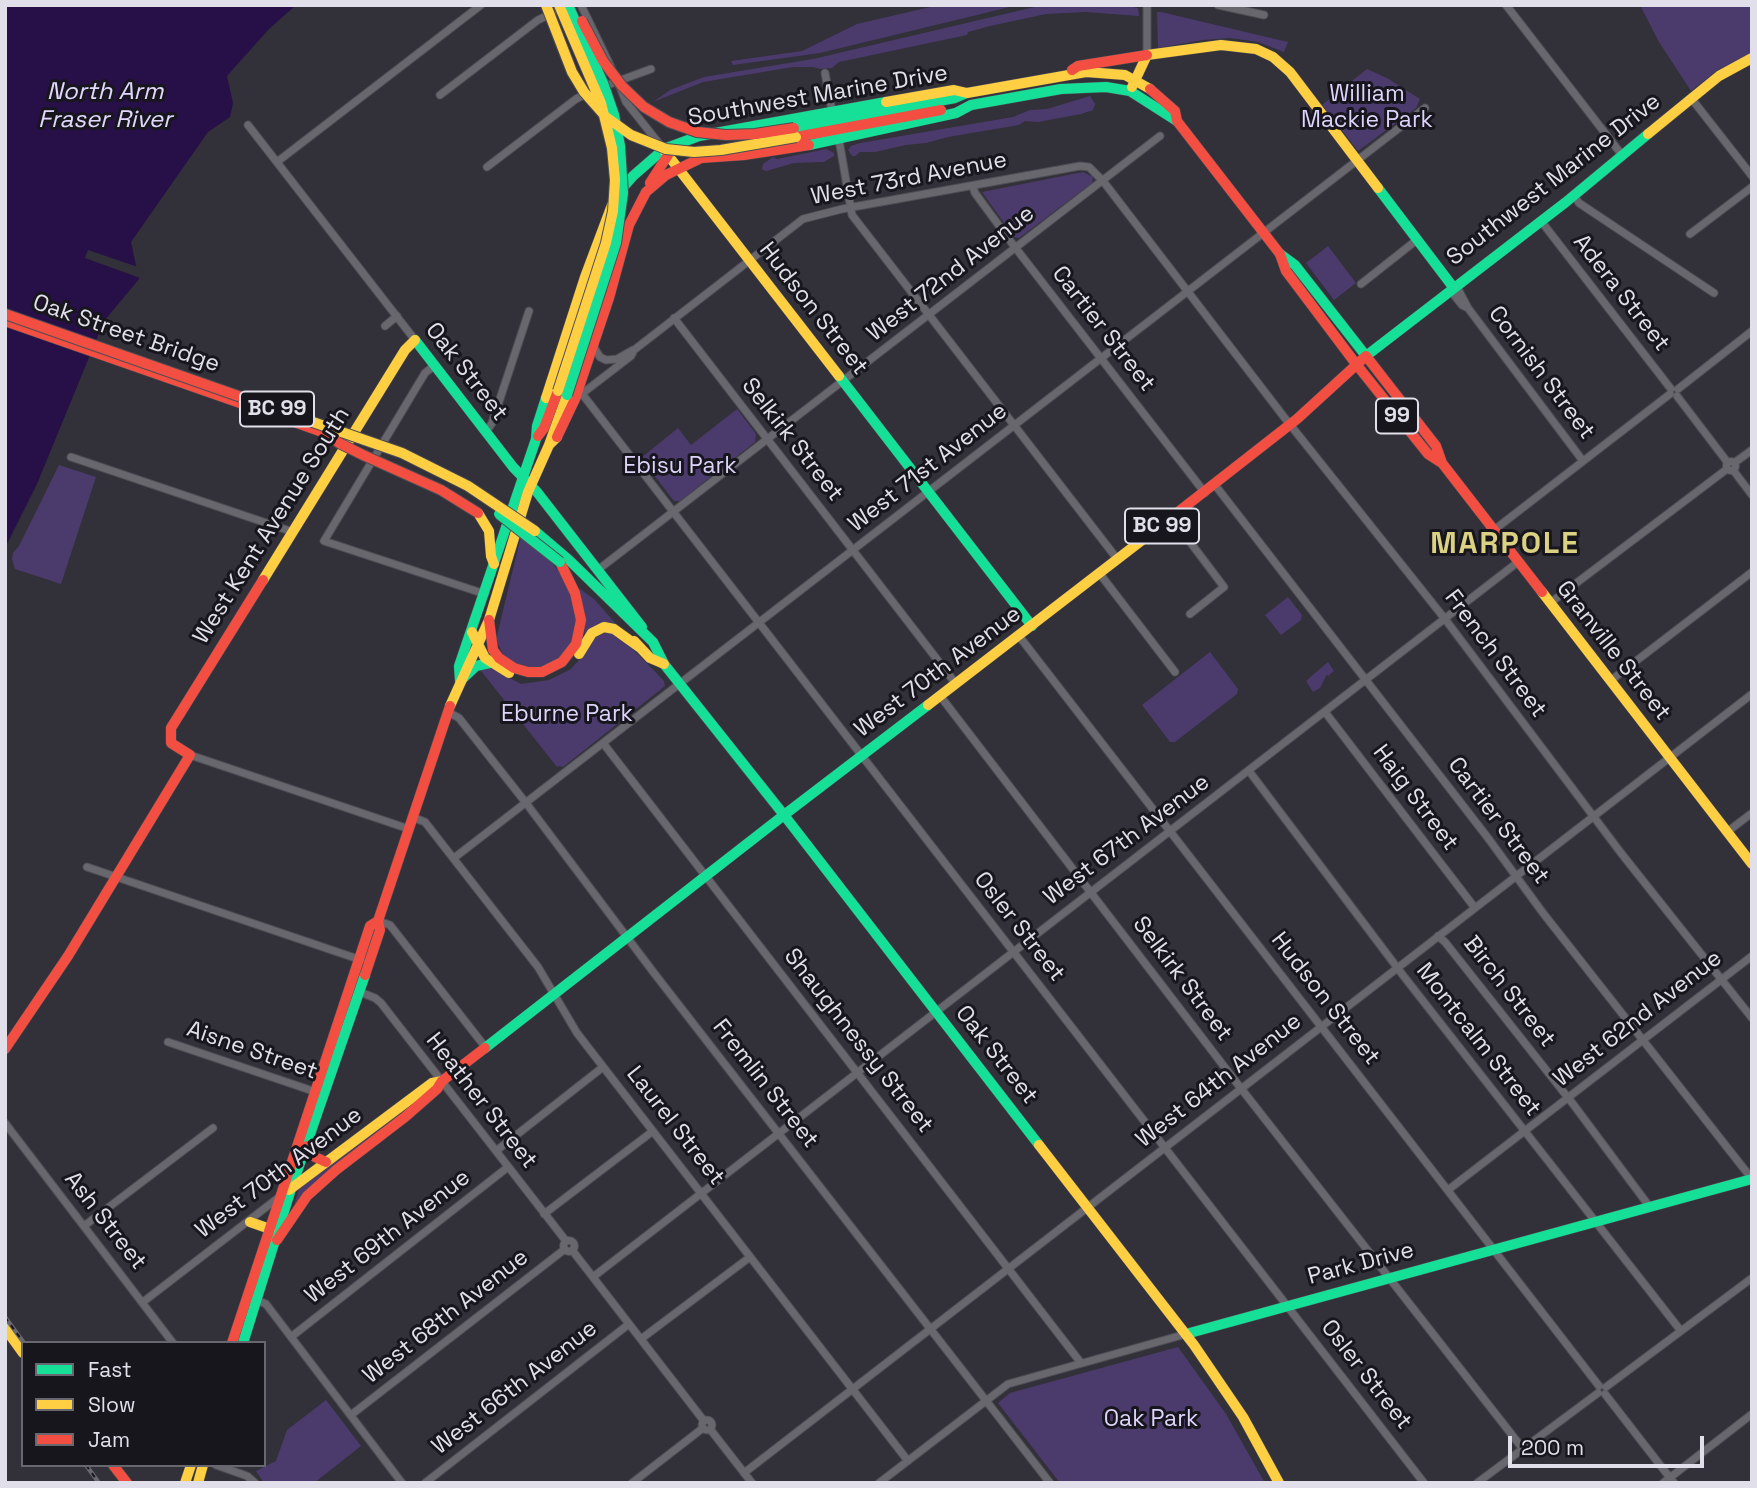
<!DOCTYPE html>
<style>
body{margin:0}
#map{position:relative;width:1757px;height:1488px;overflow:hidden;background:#323038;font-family:"Space Grotesk",sans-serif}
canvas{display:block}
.frame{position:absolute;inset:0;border:7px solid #e1dfe9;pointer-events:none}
.legend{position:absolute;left:21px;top:1341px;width:245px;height:126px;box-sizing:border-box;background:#18161d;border:2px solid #68666f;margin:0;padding:9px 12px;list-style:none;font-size:21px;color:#e1dfe9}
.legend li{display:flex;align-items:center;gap:14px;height:35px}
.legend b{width:35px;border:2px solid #68666f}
.scale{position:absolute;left:1508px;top:1436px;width:196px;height:32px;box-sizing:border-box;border:4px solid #e1dfe9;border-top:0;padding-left:9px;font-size:21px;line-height:24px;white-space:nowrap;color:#e1dfe9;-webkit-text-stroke:5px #18161d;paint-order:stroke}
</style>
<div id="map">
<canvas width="1757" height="1488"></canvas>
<div class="frame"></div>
<ul class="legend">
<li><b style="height:9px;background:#16e098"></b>Fast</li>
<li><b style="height:9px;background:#ffcf43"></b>Slow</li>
<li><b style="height:9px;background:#f24e42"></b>Jam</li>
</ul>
<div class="scale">200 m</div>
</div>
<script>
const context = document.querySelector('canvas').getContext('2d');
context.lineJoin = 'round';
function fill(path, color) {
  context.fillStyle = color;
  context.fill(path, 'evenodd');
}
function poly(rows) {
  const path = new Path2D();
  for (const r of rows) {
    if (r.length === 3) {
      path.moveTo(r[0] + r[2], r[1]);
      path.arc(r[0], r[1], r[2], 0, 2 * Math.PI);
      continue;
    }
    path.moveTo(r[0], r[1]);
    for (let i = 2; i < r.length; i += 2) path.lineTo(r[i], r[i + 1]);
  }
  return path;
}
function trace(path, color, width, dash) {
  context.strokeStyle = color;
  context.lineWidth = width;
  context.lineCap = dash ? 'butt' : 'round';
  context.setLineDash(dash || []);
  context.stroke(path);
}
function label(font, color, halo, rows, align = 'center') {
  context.font = font + ' "Space Grotesk",sans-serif';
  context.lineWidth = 6;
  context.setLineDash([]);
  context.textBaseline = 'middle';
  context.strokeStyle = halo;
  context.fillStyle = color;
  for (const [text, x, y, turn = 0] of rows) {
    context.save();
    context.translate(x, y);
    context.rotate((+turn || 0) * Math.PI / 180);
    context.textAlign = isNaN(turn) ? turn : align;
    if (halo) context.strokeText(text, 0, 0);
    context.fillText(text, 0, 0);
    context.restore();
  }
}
const green = poly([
 [939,5,1018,5,820,53,733,65,731,61,802,51,857,24],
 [1043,5,1122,5,1138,8,1139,16,1086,12,1046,14,990,26,968,32,967,35,839,62,832,68,821,69,813,67,793,67,703,82,653,102,670,90,704,77,813,59],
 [1640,5,1752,5,1752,53,1716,71,1691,91,1659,42],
 [1157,12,1161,12,1288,42,1284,52,1258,42,1230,38,1203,40,1158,48],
 [1367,69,1387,78,1420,99,1416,108,1358,151,1322,105],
 [1090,96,1095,104,1093,110,1081,114,1038,122,1025,121,1019,125,948,137,926,143,906,145,875,152,860,152,855,156,852,156,848,150,851,146,860,143,1013,117,1030,110,1047,109],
 [826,149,834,153,834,156,824,162,794,163,766,171,762,169,763,164,773,157,777,159],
 [1083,172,1093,177,1092,183,1019,238,1014,237,982,192],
 [1328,246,1356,283,1334,300,1306,263],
 [737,409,756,434,755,442,718,471,713,470,710,473,710,477,680,501,674,501,641,458,678,428,691,445],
 [59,465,96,477,61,584,15,569,12,559,13,553,19,546],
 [521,536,549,559,569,585,578,621,576,637,560,660,540,669,515,664,503,654,496,640],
 [579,588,595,600,616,624,585,636],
 [1288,597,1302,615,1301,620,1281,635,1265,615],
 [612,631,640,656,664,681,665,686,563,767,559,766,557,767,478,667,487,666,521,684,549,680,571,669,579,660,592,637],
 [1210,652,1238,689,1237,694,1175,742,1170,742,1142,705],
 [1328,662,1334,671,1328,676,1327,674,1320,688,1313,692,1306,681],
 [434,1087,308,1189,294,1205,300,1186],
 [1178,1347,1226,1414,1265,1483,1060,1483,998,1403,1010,1393],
 [326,1400,361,1446,314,1483,264,1483,256,1471,276,1461,287,1430]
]);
const water = poly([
 [5,5,296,5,269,29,227,76,233,103,230,117,208,132,131,242,139,279,104,321,37,484,5,548]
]);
const pier = poly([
 [88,250,141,268,143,279,85,258]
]);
const street = poly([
 [581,5,611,67],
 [1218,5,1264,15],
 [1506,5,1622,155],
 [1147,55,1147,5],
 [825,73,832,111],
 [602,87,651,69],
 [620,87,626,102,661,146],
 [440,95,538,20,553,13],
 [1691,98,1752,176],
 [248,125,415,340],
 [839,140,852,215,1118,560],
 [277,162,481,5],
 [487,167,576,99,588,93],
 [973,187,975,193,1011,242,1205,493],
 [1574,196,1579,203,1714,293],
 [1541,221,1671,389],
 [1690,234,1752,187],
 [1361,284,1418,239],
 [1456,285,1468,308],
 [1450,290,1462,305,1468,308,1583,461],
 [674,318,956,684],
 [385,326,397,316],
 [593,346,600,357,606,360,617,359,633,350],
 [435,365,425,373,324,541,485,594],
 [1678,389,1752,331],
 [583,395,1424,1483],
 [1677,396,1728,463],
 [575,399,631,356,634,350,803,219,842,209,1080,166,1089,167,1103,181,1284,417,1445,619,1621,853,1752,1018],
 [486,432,492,423,529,311],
 [71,457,293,532],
 [1731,466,4.5],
 [1734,463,1752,450],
 [1733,470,1752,495],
 [1215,485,1488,838,1543,913,1752,1179],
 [1172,518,1224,587,1190,614],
 [1494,530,1670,394],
 [599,569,1160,136],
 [1100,574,1175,672],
 [1550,603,1727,469],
 [1019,636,1599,1386],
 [1610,681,1752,572],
 [941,697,1236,1082,1523,1449],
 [448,712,459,718,526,803,654,973,1050,1483],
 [1325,712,1475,908],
 [603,743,1081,1363],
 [190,755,409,829],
 [1249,771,1402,974,1681,1331],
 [412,817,425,822,538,967,577,1033,908,1461],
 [1727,832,1752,813],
 [454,858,1425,108],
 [87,867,361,960],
 [378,921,390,925,486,1048],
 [1438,936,1445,942,1573,1104,1649,1206],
 [360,992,375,998,381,1003,566,1241],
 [168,1042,316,1092],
 [5,1123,173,1343],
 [496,1151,603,1067],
 [1448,1190,1752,956],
 [544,1214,653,1131],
 [84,1226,213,1128],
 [569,1246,5.5],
 [572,1250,704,1421],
 [593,1277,1518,562],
 [254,1299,266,1304,402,1483],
 [143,1302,278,1198],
 [291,1337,508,1167],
 [641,1339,750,1257],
 [1606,1387,1752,1278],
 [1605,1394,1674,1483],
 [351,1415,565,1249],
 [707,1425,5],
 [710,1429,752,1483],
 [216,1465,247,1476,255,1483],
 [744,1473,1752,694],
 [425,1483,629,1324],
 [632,1483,703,1428],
 [879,1483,1008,1384,1186,1334],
 [1477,1483,1598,1393],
 [1663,1483,1752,1414]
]);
const fast = poly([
 [794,128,955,98,967,93],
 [809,145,956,113,971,105,1061,89,1106,87,1130,91,1177,121],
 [1378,188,1453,287],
 [620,191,633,176,664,149,699,136,886,102],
 [1280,254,1295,265,1366,356],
 [415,340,513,467,537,492,642,627],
 [1366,356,1566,202,1648,134],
 [839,376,1032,626],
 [535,531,569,560,653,642,664,664,784,815,928,705],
 [460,681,459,666,536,439,537,426,546,398],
 [460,681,476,666,490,663],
 [784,815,1039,1145],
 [485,1048,784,815],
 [1186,1334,1752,1179],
 [243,1343,291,1189,365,975]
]);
const slow = poly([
 [1132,87,1147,55,1221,45,1256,49,1273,57,1290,72,1378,188],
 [886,102,954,90,967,93,1086,72,1125,75,1150,89],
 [1648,134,1719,76,1752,58],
 [664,150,839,376],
 [546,398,585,277,612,205],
 [549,445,567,395],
 [478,513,489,531,491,556,494,564],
 [263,580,405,350,415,340],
 [1542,592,1752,864],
 [472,632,485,658,509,673],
 [634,641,650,658,664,664],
 [579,654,592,633,604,627,614,629,639,647],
 [928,705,1150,534],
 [450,706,489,620,528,492,549,445,557,437],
 [1039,1145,1194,1345,1243,1417,1279,1483],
 [289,1190,432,1083,442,1081],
 [250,1222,270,1229],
 [5,1328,23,1353],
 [185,1483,191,1465],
 [198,1483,203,1465]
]);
const jam = poly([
 [1072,70,1078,66,1147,55],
 [1150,89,1175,111,1177,121,1280,254,1286,271,1356,364],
 [796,137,941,110],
 [650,183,668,155],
 [5,321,263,411],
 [1356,364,1428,454,1442,463,1542,592],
 [283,418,328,434],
 [538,436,544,428,558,391],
 [557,437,575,399,609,298,629,225,646,192,666,175,701,158,744,155,809,145],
 [1150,534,1297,419,1366,356,1436,446,1442,463],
 [489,620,493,650,499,658,514,668,528,672,542,672,562,662,576,644,581,620,575,593,560,562],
 [365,975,380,930,378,921,450,706],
 [5,1049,68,956,190,755,171,743,171,728,263,580],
 [307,1146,315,1157,326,1162],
 [277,1240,307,1196,336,1170,405,1117,437,1089,442,1081,485,1048],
 [232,1343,370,926,378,921],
 [113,1465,127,1483]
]);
const rail = poly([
 [5,1317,24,1343],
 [86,1465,99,1483]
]);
const fastBridge = poly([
 [567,395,616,243,623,193,620,146,614,115,603,83,568,5],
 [499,514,560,562]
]);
const slowBridge = poly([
 [546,5,572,72,584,92,606,117,631,135,666,149,694,152,721,150,796,137],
 [558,391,606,243,613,211,615,180,612,148,601,103,559,5],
 [261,404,402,453,468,486,535,531]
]);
const jamBridge = poly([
 [582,21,603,61,622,86,644,107,669,122,697,132,726,135,755,134,794,128],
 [5,314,261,404],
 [328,434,339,443,363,455,441,490,478,513]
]);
const shields = [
 [277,409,74],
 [1397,416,42],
 [1162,526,74]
];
const shieldNames = [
 ["BC 99",277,409],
 ["99",1397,416],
 ["BC 99",1162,526]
];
const parkNames = [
 ["William",1367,95],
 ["Mackie Park",1367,121],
 ["Ebisu Park",680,467],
 ["Eburne Park",567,715],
 ["Oak Park",1151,1420]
];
const streetNames = [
 ["Southwest Marine Drive",818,96,-10],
 ["West 73rd Avenue",909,179,-11],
 ["Southwest Marine Drive",1554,180,-38],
 ["West 72nd Avenue",951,274,-38],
 ["Adera Street",1621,293,52],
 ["Hudson Street",813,309,52],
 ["Cartier Street",1103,329,52],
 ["Oak Street Bridge",126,334,19],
 ["Oak Street",466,372,52],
 ["Cornish Street",1541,373,53],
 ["Selkirk Street",792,440,52],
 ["West 71st Avenue",928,468,-38],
 ["West Kent Avenue South",272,526,-58],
 ["Granville Street",1613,651,52],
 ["French Street",1495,654,53],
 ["West 70th Avenue",938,672,-37],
 ["Haig Street",1415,798,53],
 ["Cartier Street",1498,821,53],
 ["West 67th Avenue",1127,840,-37],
 ["Osler Street",1019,927,52],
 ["Selkirk Street",1182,979,53],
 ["Birch Street",1509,992,52],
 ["Hudson Street",1325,999,52],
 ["West 62nd Avenue",1638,1019,-38],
 ["Montcalm Street",1478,1040,52],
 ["Shaughnessy Street",858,1041,52],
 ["Aisne Street",252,1051,19],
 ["Oak Street",996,1055,52],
 ["West 64th Avenue",1219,1081,-38],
 ["Fremlin Street",765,1084,52],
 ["Heather Street",481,1101,52],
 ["Laurel Street",675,1126,52],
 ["West 70th Avenue",279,1173,-37],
 ["Ash Street",105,1221,52],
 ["West 69th Avenue",388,1237,-38],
 ["Park Drive",1361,1264,-15],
 ["West 68th Avenue",446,1317,-38],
 ["Osler Street",1366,1375,52],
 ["West 66th Avenue",515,1388,-38]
];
const waterNames = [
 ["North Arm",105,92],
 ["Fraser River",105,120]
];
const districtNames = [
 ["MARPOLE",1505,545]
];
fill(green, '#4b3b6d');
fill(water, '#271047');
fill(pier, '#323038');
trace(street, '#4e4d54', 9);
trace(fast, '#4e4d54', 11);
trace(slow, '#4e4d54', 11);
trace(jam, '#4e4d54', 11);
trace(street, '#69676e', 7);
trace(fast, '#16e098', 10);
trace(slow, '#ffcf43', 10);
trace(jam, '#f24e42', 10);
trace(rail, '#69676f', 4.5);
trace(rail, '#18161d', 2, [5]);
trace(fastBridge, '#4e4d54', 12, []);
trace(slowBridge, '#4e4d54', 12, []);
trace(jamBridge, '#4e4d54', 12, []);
trace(fastBridge, '#16e098', 10);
trace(slowBridge, '#ffcf43', 10);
trace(jamBridge, '#f24e42', 10);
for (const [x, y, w] of shields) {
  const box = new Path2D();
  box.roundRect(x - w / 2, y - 17.5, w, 35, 5);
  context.fillStyle = '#18161d';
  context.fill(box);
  trace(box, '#e1dfe9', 2);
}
label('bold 21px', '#e1dfe9', null, shieldNames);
label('23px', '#ded4fb', '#18161d', parkNames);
label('23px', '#e1dfe9', '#18161d', streetNames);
label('italic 24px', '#e2d8ff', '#18161d', waterNames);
context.letterSpacing = '2px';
label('bold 30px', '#dbd183', '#18161d', districtNames);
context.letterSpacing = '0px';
</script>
